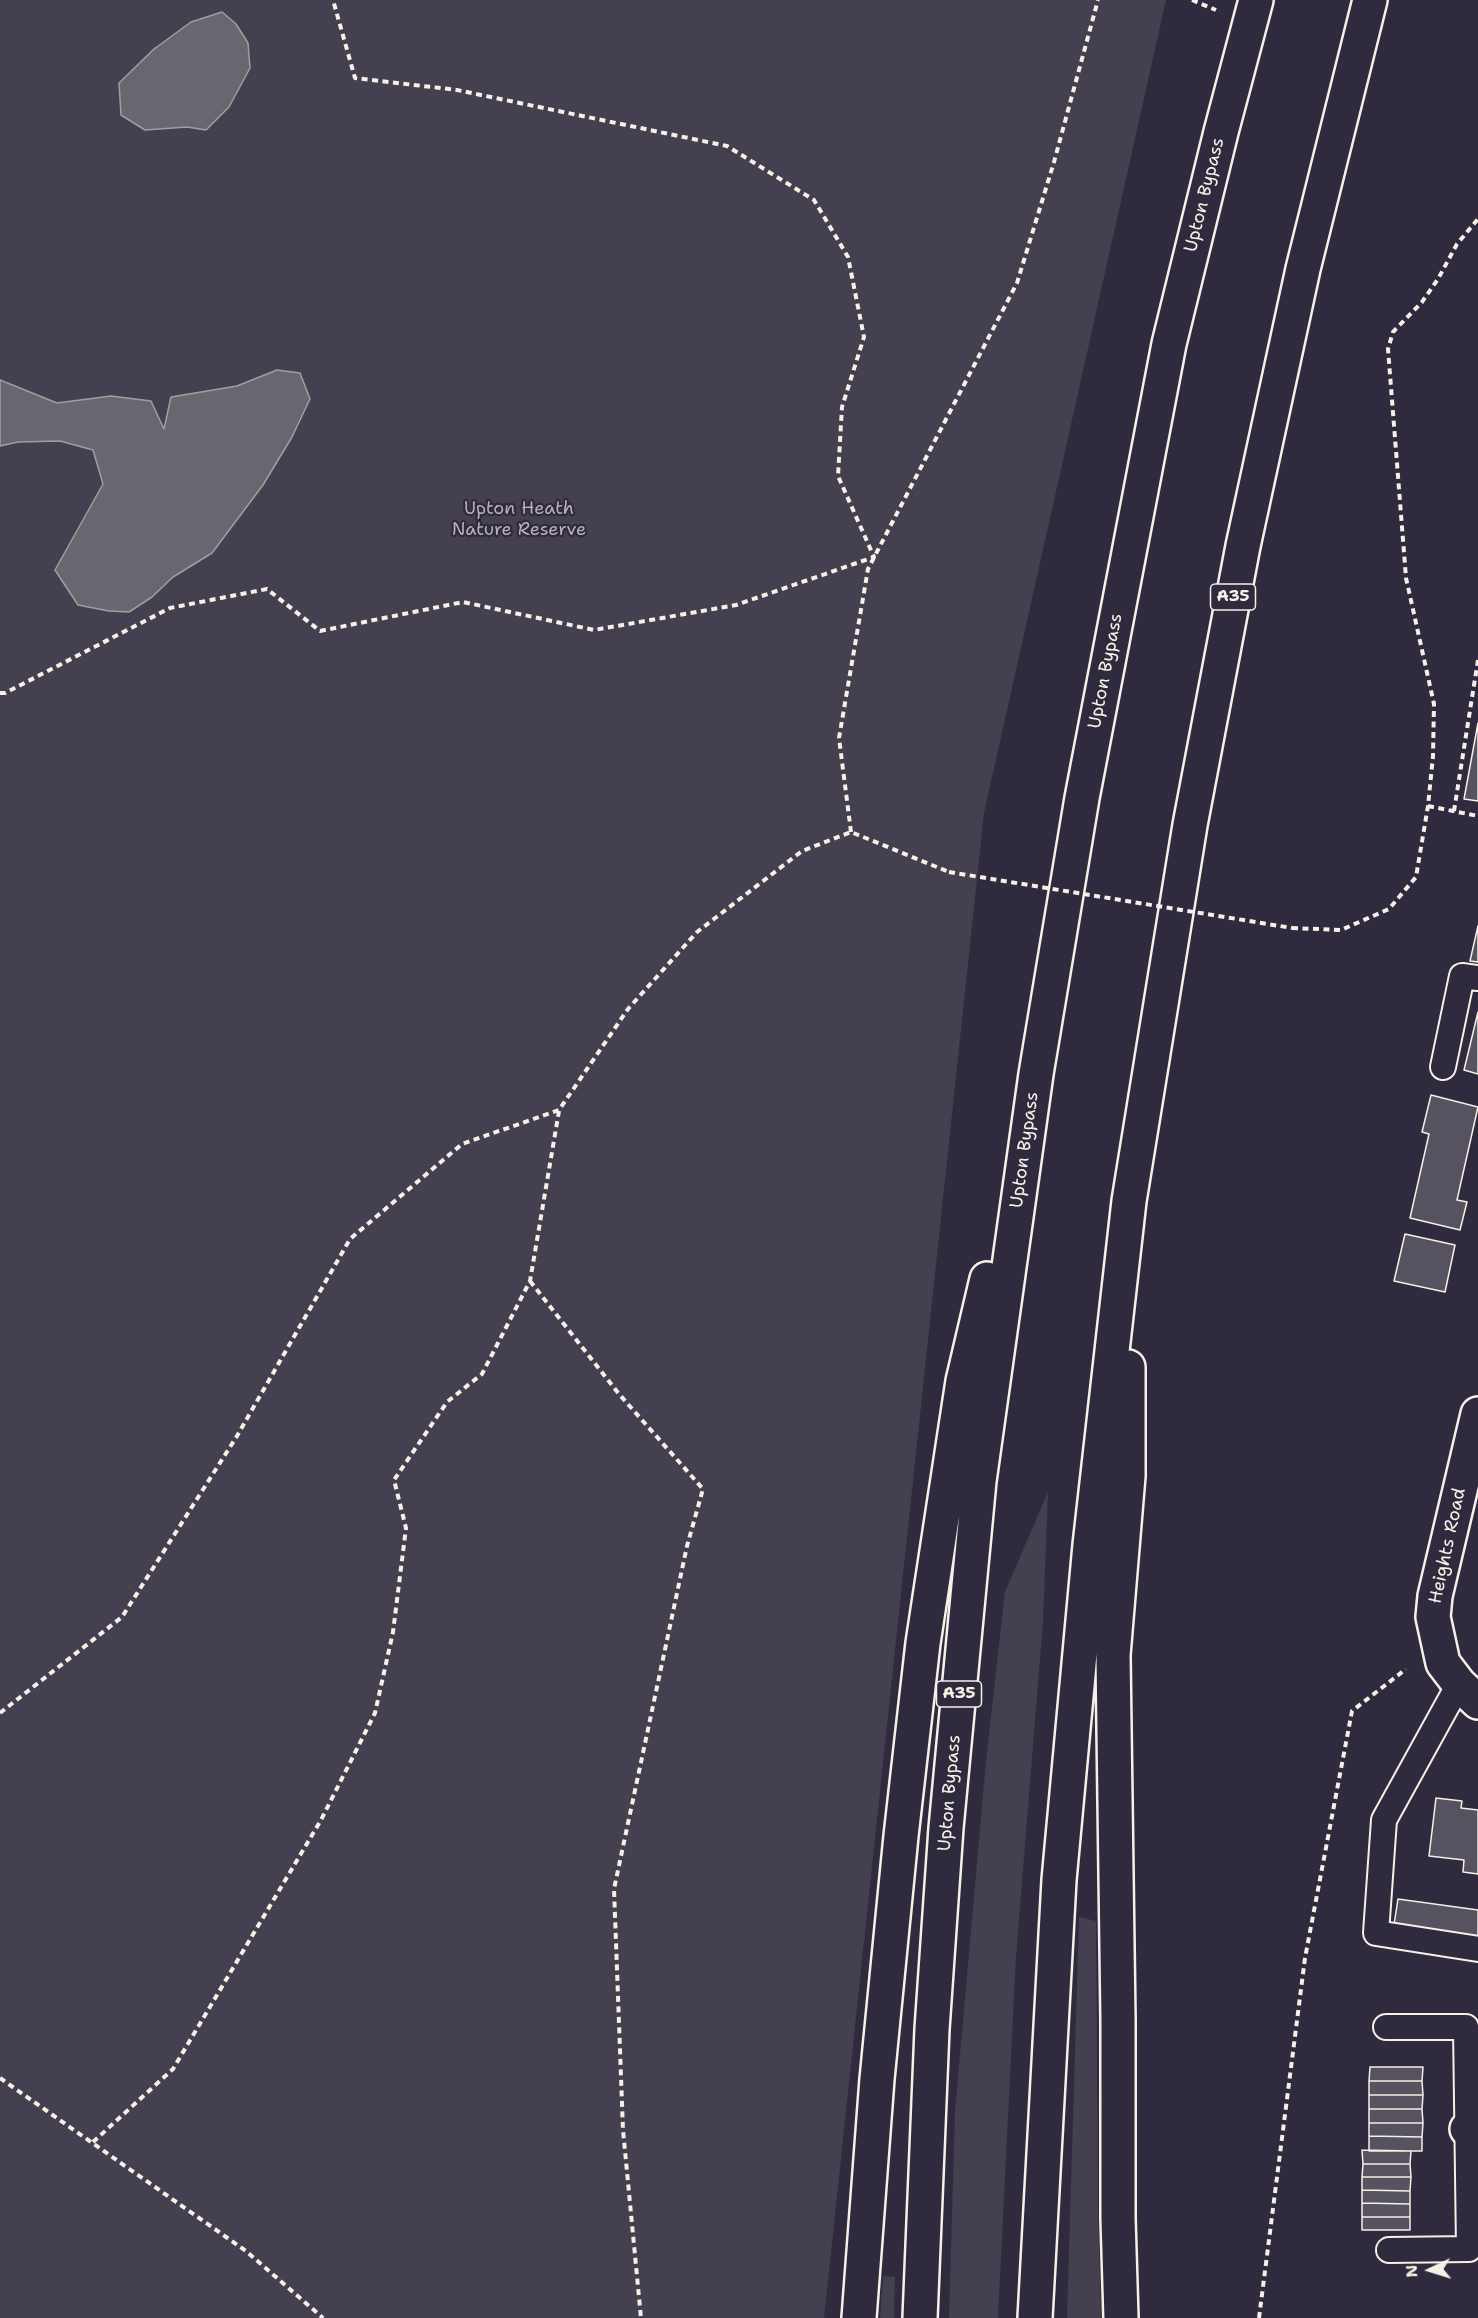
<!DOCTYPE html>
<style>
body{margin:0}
#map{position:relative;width:1478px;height:2318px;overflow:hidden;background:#2f2a3d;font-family:"Shantell Sans",sans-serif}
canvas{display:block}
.north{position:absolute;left:1400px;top:2240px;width:60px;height:60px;-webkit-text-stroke:4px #2f2a3d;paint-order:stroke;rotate:266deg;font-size:16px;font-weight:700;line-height:24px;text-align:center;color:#f4f1e8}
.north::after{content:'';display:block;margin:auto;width:21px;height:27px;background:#f4f1e8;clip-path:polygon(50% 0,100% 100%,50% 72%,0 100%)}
</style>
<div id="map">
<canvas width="1478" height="2318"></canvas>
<div class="north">N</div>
</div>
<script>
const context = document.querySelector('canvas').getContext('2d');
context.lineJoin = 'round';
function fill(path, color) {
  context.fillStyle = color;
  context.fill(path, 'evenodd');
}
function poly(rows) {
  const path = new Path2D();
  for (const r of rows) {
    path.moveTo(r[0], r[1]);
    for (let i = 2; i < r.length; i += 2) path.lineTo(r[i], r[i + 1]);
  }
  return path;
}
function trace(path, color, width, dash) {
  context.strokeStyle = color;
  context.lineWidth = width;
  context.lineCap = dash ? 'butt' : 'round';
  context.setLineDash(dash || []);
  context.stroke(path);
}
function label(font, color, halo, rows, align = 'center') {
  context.font = font + ' "Shantell Sans",sans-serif';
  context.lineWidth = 4.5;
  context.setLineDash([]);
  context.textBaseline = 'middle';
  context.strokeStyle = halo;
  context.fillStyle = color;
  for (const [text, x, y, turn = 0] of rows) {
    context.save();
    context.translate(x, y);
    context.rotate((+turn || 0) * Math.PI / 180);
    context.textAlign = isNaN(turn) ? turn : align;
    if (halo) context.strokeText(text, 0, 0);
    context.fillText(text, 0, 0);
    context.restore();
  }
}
const green = poly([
 [0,0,1166,0,984,813,824,2318,0,2318],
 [1048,1492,1043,1621,1016,1956,998,2318,949,2318,955,2112,986,1761,1005,1592],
 [1079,1917,1096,1921,1098,2210,1101,2318,1067,2318],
 [883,2276,895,2277,894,2318,880,2318]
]);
const water = poly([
 [222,12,236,24,248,43,250,68,229,107,206,130,187,127,145,130,121,115,119,83,154,49,191,22,222,12],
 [277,370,300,373,310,399,292,437,263,485,212,553,173,577,152,597,129,612,109,611,78,605,55,570,103,484,93,450,60,441,18,442,0,446,0,380,57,403,111,396,151,401,164,429,171,397,237,386,277,370]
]);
const building = poly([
 [1478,723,1478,801,1464,799,1478,723],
 [1478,926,1478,962,1470,961,1478,926],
 [1478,1012,1478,1074,1464,1070,1478,1012],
 [1431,1095,1478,1107,1457,1200,1467,1202,1460,1230,1410,1218,1429,1134,1422,1132,1431,1095],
 [1405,1234,1455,1245,1445,1292,1394,1281,1405,1234],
 [1436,1798,1462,1801,1461,1808,1478,1810,1478,1874,1463,1872,1464,1860,1429,1856,1436,1798],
 [1398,1899,1478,1910,1478,1943,1393,1931,1398,1899],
 [1370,2067,1423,2067,1422,2081,1369,2081,1370,2067],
 [1369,2081,1422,2081,1423,2095,1369,2095,1369,2081],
 [1369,2095,1423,2095,1422,2109,1369,2109,1369,2095],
 [1369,2109,1422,2109,1423,2123,1369,2123,1369,2109],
 [1369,2123,1423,2123,1422,2137,1369,2136,1369,2123],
 [1369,2136,1422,2137,1422,2151,1369,2151,1369,2136],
 [1362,2150,1411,2151,1410,2164,1363,2164,1362,2150],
 [1363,2164,1410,2164,1411,2177,1362,2177,1363,2164],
 [1362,2177,1411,2177,1410,2191,1362,2190,1362,2177],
 [1362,2190,1410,2191,1410,2204,1362,2203,1362,2190],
 [1362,2203,1410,2204,1410,2217,1362,2217,1362,2203],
 [1362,2217,1410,2217,1410,2230,1362,2230,1362,2217]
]);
const path = poly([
 [1192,0,1216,10],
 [0,693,5,693,170,608,267,589,320,631,463,602,594,630,736,605,874,557,838,476,842,407,864,337,848,257,814,200,727,146,457,90,355,78,333,0],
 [1428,806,1478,816],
 [1454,811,1478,660],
 [851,832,839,738,868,569,1017,283,1054,162,1098,0],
 [1292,928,1341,930,1389,909,1416,877,1428,806,1433,756,1434,704,1406,578,1388,349,1393,332,1422,302,1438,279,1457,244,1478,219],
 [530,1281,619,1394,703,1489,687,1546,614,1889,623,2130,641,2318],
 [0,1713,122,1617,237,1436,350,1239,462,1144,559,1110,628,1009,697,932,802,851,851,832,949,872],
 [0,2078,246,2251,323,2318],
 [93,2142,173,2069,321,1820,375,1713,393,1632,406,1528,394,1480,447,1402,482,1374,530,1281,559,1111],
 [1259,2318,1305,1958,1352,1711,1406,1669]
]);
const service = poly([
 [1443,1067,1462,976,1478,978],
 [1459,1684,1384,1820,1376,1933,1478,1949],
 [1386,2027,1466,2027,1469,2249,1389,2250]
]);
const minor = poly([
 [1478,1414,1435,1596,1433,1617,1443,1663,1459,1684,1478,1702],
 [1467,2129,1478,2129]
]);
const trunk = poly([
 [859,2318,877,2079,901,1836,923,1643,963,1381,987,1279],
 [920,2318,932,2029,946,1828,979,1481,1036,1074,1082,798,1169,344,1221,132,1256,0],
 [1035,2318,1059,1880,1090,1545,1129,1201,1190,825,1243,546,1303,269,1370,0],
 [1121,2318,1118,2218,1118,2020,1113,1655,1128,1476,1128,1367]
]);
const pathBridge = poly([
 [949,872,1292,928]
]);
const shields = [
 [1233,597,45],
 [959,1694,45]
];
const shieldNames = [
 ["A35",1233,597],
 ["A35",959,1694]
];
const streetNames = [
 ["Upton Bypass",1205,195,-76],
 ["Upton Bypass",1106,671,-79],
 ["Upton Bypass",1025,1150,-82],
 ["Heights Road",1448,1546,-78],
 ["Upton Bypass",950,1793,-85]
];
const parkNames = [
 ["Upton Heath",519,509],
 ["Nature Reserve",519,530]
];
fill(green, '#454050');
fill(water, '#6a6670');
trace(water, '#a19ea0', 1.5);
fill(building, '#56525f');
trace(building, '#f4f1e8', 1.5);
trace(service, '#f4f1e8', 28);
trace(minor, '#f4f1e8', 38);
trace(trunk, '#f4f1e8', 38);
trace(path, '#f4f1e8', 4, [6, 4.5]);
trace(service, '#2f2a3d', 24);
trace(minor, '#2f2a3d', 33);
trace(trunk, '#2f2a3d', 33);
trace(pathBridge, '#f4f1e8', 4, [6, 4.5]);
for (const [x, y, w] of shields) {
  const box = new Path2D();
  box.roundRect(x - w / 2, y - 13, w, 26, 4.5);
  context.fillStyle = '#2f2a3d';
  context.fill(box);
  trace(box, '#f4f1e8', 1.5);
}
label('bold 16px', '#f4f1e8', null, shieldNames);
label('18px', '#f4f1e8', '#2f2a3d', streetNames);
label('18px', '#b7b3b3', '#2f2a3d', parkNames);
</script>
